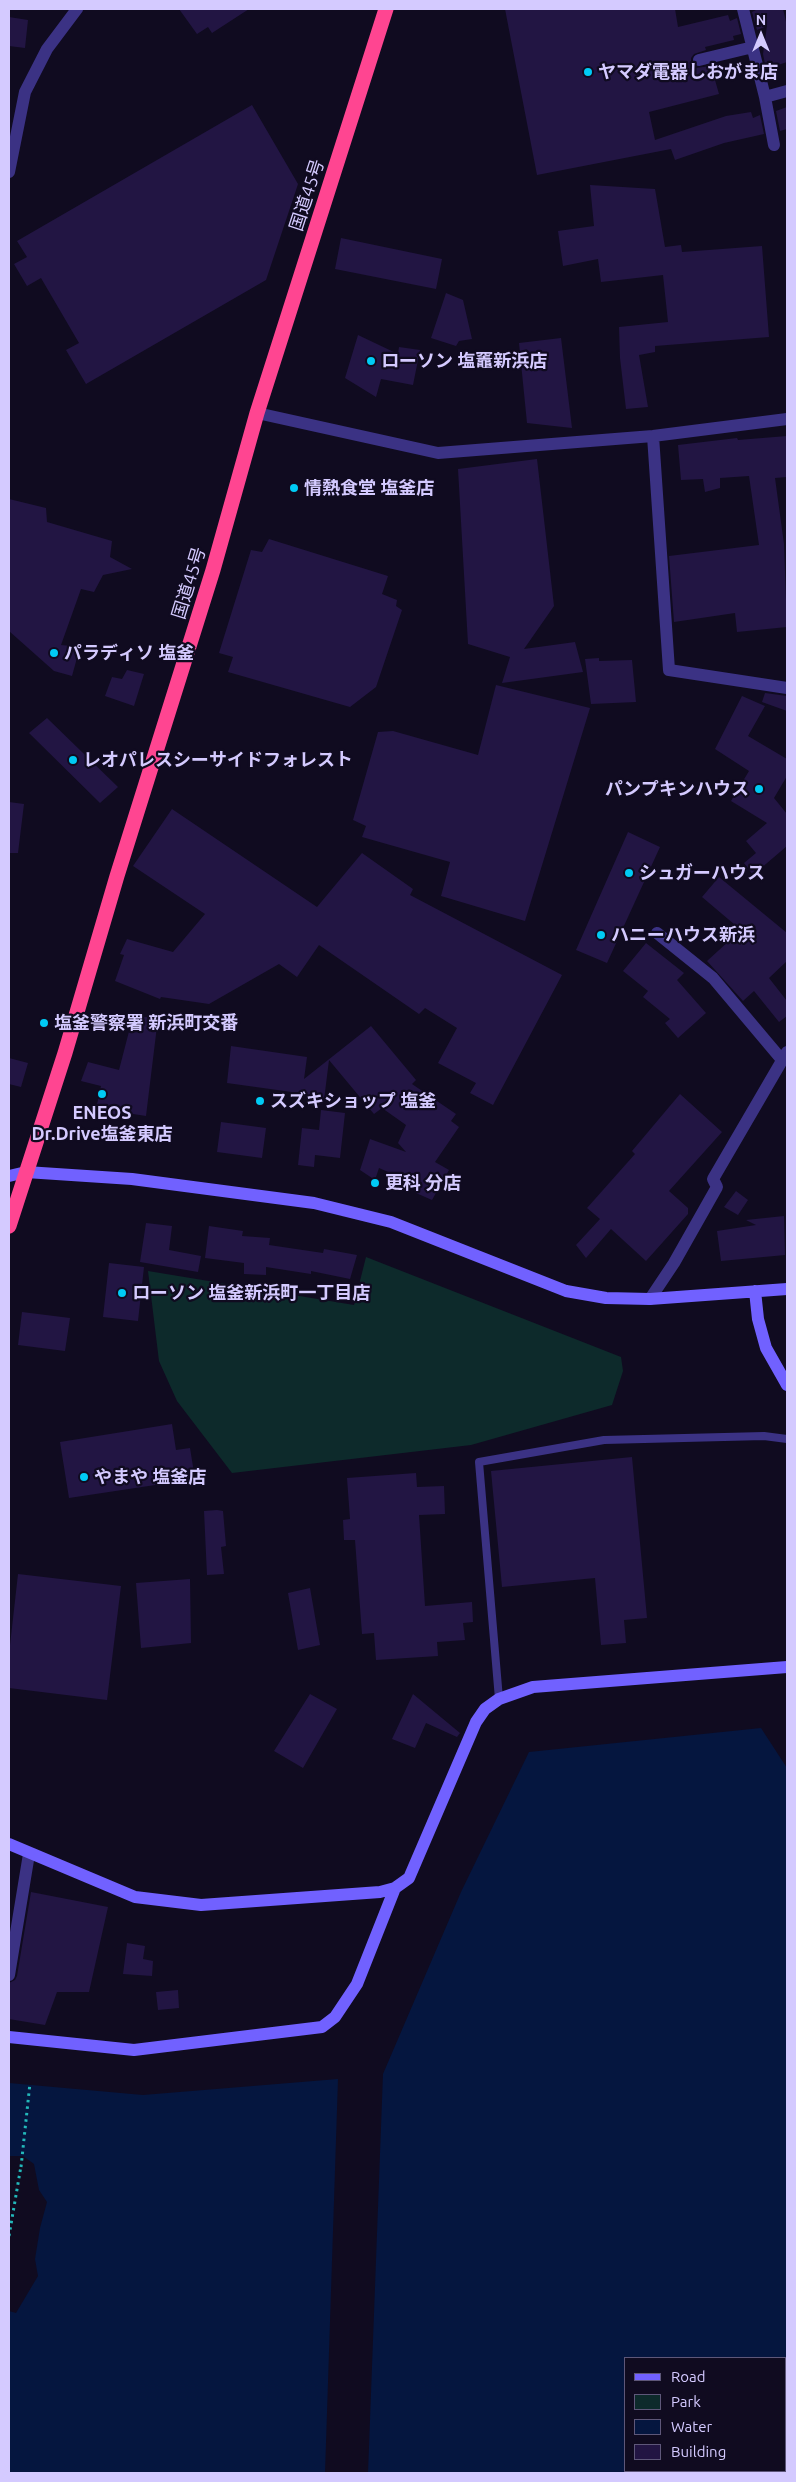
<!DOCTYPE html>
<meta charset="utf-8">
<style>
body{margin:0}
#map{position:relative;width:796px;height:2482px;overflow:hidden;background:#100b20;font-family:Ubuntu,sans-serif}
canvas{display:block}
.frame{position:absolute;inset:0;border:10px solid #d4caff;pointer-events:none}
.legend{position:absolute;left:624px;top:2357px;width:162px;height:115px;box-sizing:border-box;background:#100b20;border:1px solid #5e5779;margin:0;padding:6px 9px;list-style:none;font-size:15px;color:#d4caff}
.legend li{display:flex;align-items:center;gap:10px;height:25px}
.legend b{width:25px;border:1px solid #5e5779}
.north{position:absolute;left:736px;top:10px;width:50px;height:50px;-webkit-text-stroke:4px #100b20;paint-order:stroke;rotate:0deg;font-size:14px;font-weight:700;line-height:20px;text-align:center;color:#d4caff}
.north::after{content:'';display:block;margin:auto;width:18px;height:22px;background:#d4caff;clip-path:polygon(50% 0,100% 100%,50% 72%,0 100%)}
</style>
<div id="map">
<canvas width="796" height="2482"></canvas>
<div class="frame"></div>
<ul class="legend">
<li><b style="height:6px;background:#7161ff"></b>Road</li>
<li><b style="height:14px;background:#0d2a2b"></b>Park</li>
<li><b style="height:14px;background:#05163f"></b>Water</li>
<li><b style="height:14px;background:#221543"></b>Building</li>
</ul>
<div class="north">N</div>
</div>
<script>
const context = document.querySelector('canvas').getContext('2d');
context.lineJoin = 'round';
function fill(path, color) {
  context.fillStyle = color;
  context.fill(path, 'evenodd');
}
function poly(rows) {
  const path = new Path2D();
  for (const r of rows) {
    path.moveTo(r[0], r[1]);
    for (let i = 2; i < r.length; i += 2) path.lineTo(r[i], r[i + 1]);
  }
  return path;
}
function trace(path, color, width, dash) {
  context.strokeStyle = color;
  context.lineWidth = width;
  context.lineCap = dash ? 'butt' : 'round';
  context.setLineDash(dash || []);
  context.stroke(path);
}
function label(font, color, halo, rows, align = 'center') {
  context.font = font + ' Ubuntu,"Noto Sans JP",sans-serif';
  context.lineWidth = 4.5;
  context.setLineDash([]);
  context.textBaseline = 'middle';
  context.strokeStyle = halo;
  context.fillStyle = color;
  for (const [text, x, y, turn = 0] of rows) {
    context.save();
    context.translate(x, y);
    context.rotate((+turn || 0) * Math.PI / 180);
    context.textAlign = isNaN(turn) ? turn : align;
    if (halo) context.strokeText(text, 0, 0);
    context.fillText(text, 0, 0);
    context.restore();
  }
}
const green = poly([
 [366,1257,621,1357,623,1371,612,1405,471,1445,232,1473,177,1401,159,1361,148,1271,354,1305]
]);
const water = poly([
 [761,1728,787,1768,787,2473,368,2473,383,2074,461,1892,529,1752],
 [625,2358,785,2358,785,2471,625,2471],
 [338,2079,325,2473,9,2473,9,2311,16,2313,38,2276,35,2259,40,2228,47,2202,39,2190,34,2164,23,2156,9,2156,9,2083,143,2095]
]);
const building = poly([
 [179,9,249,9,212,33,208,27,197,34],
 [505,9,675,9,678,27,728,15,730,21,737,18,741,34,733,36,734,40,705,47,706,50,694,54,691,58,691,62,696,68,711,66,719,94,649,112,655,140,726,116,751,112,753,118,760,115,764,134,724,143,675,160,671,149,537,175],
 [758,9,783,9,787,26,787,62,766,69,763,54,767,26,757,30,752,12],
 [9,17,28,20,25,48,9,46],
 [252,105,298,184,266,280,86,384,66,350,79,343,41,278,27,286,14,264,27,257,17,241],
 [787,107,787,129,780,131,776,111],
 [590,185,655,189,665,247,681,245,682,252,762,246,769,337,655,346,655,352,639,355,648,407,626,409,620,358,619,327,668,322,663,275,601,282,598,259,563,266,558,231,594,226],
 [341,238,442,259,436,289,335,269],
 [446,293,463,300,472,339,459,341,456,346,431,338],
 [358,335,398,354,399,347,420,350,413,385,381,379,376,397,345,378],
 [561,338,572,428,527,423,519,343],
 [787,436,787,477,775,478,784,544,787,627,737,632,735,613,674,622,669,556,759,545,749,476,720,478,720,488,705,492,703,479,681,480,678,445,737,438,738,440],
 [537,459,554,606,524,649,575,642,583,672,502,683,510,657,468,644,458,469],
 [9,499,46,508,47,522,112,541,110,557,132,569,103,575,94,592,81,589,61,645,80,647,72,676,54,671,9,631],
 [269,539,388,576,382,594,397,600,396,606,402,610,376,687,350,707,228,672,233,657,219,653,251,550,262,552],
 [599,658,599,661,632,660,636,702,591,704,585,659],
 [127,670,144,674,134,706,105,696,112,677,122,679],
 [496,685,590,708,525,921,441,896,450,862,362,837,366,826,353,820,378,732,393,731,478,755],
 [765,693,787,696,787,711,762,702],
 [742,696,765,706,748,736,787,759,787,776,774,798,787,814,787,846,753,875,744,863,756,853,746,841,767,823,731,801,749,771,715,749],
 [47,718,118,787,100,803,29,733],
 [9,802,24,804,18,853,9,853],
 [172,809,317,907,362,853,413,889,410,895,562,975,493,1105,470,1093,476,1083,438,1063,457,1028,425,1008,419,1014,319,945,297,977,279,964,209,1004,161,997,160,999,115,981,124,955,120,954,127,939,173,952,205,914,133,866],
 [628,832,660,847,607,963,576,950],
 [719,877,787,933,787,961,769,978,787,1001,787,1016,779,1022,754,991,743,1001,707,961,741,930,702,897],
 [646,943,684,973,677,980,706,1013,678,1038,665,1023,670,1019,643,997,648,991,623,971],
 [133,1016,158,1018,146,1116,127,1113,126,1118,96,1109,101,1086,81,1081,88,1062,119,1070],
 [371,1026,416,1080,412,1084,456,1114,451,1121,459,1127,435,1162,449,1170,432,1200,416,1193,418,1185,379,1168,375,1180,360,1170,370,1139,406,1152,398,1143,406,1125,382,1108,374,1114,329,1060,324,1100,306,1098,306,1094,227,1083,231,1046,307,1057,304,1079],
 [9,1058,28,1063,21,1087,9,1084],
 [680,1094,722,1132,669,1191,688,1208,688,1214,646,1261,611,1229,586,1258,576,1245,600,1219,587,1208,635,1154,632,1151],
 [321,1110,345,1113,340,1158,315,1155,314,1167,298,1165,302,1128,319,1130],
 [221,1122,266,1128,262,1158,217,1152],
 [736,1191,748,1200,738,1215,724,1207],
 [784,1216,785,1255,721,1261,717,1231,756,1225,746,1220],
 [146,1223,172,1226,169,1250,201,1256,198,1272,140,1262],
 [209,1226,243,1231,242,1236,270,1238,269,1245,323,1253,324,1249,357,1255,350,1279,311,1271,311,1274,266,1267,266,1275,244,1274,244,1263,205,1258],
 [109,1263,144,1267,138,1321,103,1317],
 [22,1312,70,1318,65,1351,18,1345],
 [172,1424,176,1450,190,1448,195,1479,69,1498,60,1442],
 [632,1457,647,1618,624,1620,626,1643,601,1645,595,1578,502,1587,491,1471],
 [416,1473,417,1487,444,1486,445,1514,419,1515,425,1606,472,1602,473,1622,463,1623,465,1640,437,1642,438,1656,376,1660,374,1633,362,1634,355,1540,344,1540,343,1520,350,1519,347,1478],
 [217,1510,223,1511,226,1546,221,1547,224,1574,207,1575,204,1511],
 [18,1574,121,1586,107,1700,9,1688,9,1654],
 [190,1579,191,1643,141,1648,136,1583],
 [310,1588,320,1645,298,1650,288,1593],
 [310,1694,337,1709,303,1768,274,1751],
 [413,1694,460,1733,457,1737,426,1723,415,1748,392,1739],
 [31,1892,108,1907,89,1992,57,1992,45,2025,9,2019,9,1983,15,1980,17,1976],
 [127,1943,145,1946,143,1959,153,1961,152,1976,123,1974],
 [178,1990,179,2008,158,2010,156,1992]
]);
const path = poly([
 [21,2167,30,2083],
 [9,2236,21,2166]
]);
const lane = poly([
 [499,1699,479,1462,604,1440,764,1436,787,1439]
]);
const street = poly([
 [743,9,765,97,787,91],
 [699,60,753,47],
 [765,97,774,145],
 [9,172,25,92,47,49,77,9],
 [257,413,438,453,653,436,787,419],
 [653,436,669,670,787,688],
 [657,933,713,978,782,1060],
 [650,1299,674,1263,717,1187,713,1179,787,1052],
 [9,1975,29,1854]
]);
const secondary = poly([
 [9,1176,26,1172,132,1179,314,1203,391,1222,566,1291,606,1298,650,1299,787,1289],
 [755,1291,758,1319,766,1348,787,1385],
 [9,1844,135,1897,201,1905,380,1892,395,1888,409,1878,476,1722,485,1709,499,1699,533,1687,787,1667],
 [9,2037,134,2050,322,2027,335,2017,357,1984,395,1888]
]);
const highway = poly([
 [9,1226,65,1053,117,876,213,570,257,413,386,9]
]);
const markers = [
 [588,72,5,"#00cbf5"],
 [371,361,5,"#00cbf5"],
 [294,488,5,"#00cbf5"],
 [54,653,5,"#00cbf5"],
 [73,760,5,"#00cbf5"],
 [759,789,5,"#00cbf5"],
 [629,873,5,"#00cbf5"],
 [601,935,5,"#00cbf5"],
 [44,1023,5,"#00cbf5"],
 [102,1094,5,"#00cbf5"],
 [260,1101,5,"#00cbf5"],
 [375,1183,5,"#00cbf5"],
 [122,1293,5,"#00cbf5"],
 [84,1477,5,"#00cbf5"]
];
const poiNames = [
 ["ヤマダ電器しおがま店",598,72],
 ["ローソン 塩竈新浜店",381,361],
 ["情熱食堂 塩釜店",304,488],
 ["パラディソ 塩釜",64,653],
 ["レオパレスシーサイドフォレスト",83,760],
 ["パンプキンハウス",749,789,"right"],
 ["シュガーハウス",639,873],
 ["ハニーハウス新浜",611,935],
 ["塩釜警察署 新浜町交番",54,1023],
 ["スズキショップ 塩釜",270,1101],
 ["ENEOS",102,1113,"center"],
 ["Dr.Drive塩釜東店",102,1134,"center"],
 ["更科 分店",385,1183],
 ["ローソン 塩釜新浜町一丁目店",132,1293],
 ["やまや 塩釜店",94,1477]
];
const streetNames = [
 ["国道45号",307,195,-72],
 ["国道45号",189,583,-73]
];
fill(green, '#0d2a2b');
fill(water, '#05163f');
fill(building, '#221543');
trace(path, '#23b8ba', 3, [2.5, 4]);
trace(lane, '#3b3284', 8);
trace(street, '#3b3284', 12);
trace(secondary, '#7161ff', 12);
trace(highway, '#ff4591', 15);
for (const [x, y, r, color] of markers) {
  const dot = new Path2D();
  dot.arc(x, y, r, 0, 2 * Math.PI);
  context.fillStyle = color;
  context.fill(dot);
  trace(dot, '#100b20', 2);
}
label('bold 18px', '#d4caff', '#100b20', poiNames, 'left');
label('18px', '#d4caff', '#100b20', streetNames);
</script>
